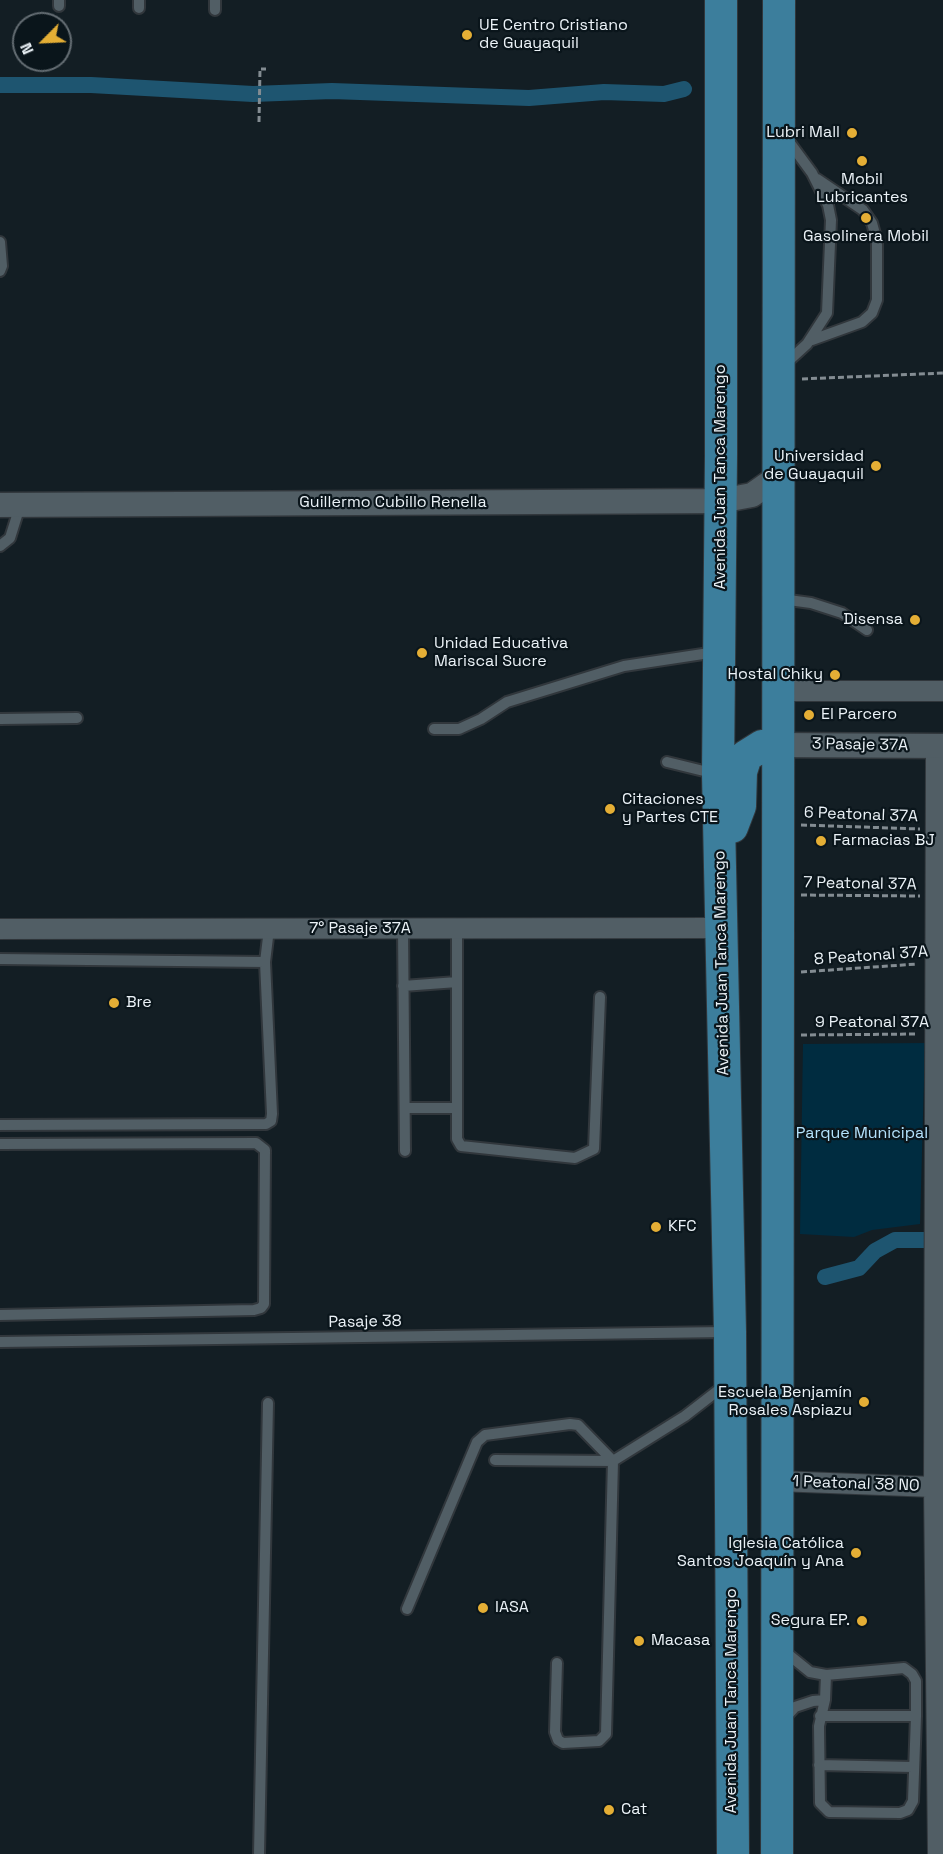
<!DOCTYPE html>
<meta charset="utf-8">
<style>
body{margin:0}
#map{position:relative;width:943px;height:1854px;overflow:hidden;background:#131e24;font-family:"Space Grotesk",sans-serif}
canvas{display:block}
.north{position:absolute;left:12px;top:12px;width:60px;height:60px;box-sizing:border-box;background:#0a151b;border:2px solid #646d73;border-radius:50%;rotate:246deg;font-size:16px;font-weight:700;line-height:24px;text-align:center;color:#ebf2f7}
.north::after{content:'';display:block;margin:auto;width:21px;height:27px;background:#e4ae35;clip-path:polygon(50% 0,100% 100%,50% 72%,0 100%)}
</style>
<div id="map">
<canvas width="943" height="1854"></canvas>
<div class="north">N</div>
</div>
<script>
const context = document.querySelector('canvas').getContext('2d');
context.lineJoin = 'round';
function fill(path, color) {
  context.fillStyle = color;
  context.fill(path, 'evenodd');
}
function poly(rows) {
  const path = new Path2D();
  for (const r of rows) {
    path.moveTo(r[0], r[1]);
    for (let i = 2; i < r.length; i += 2) path.lineTo(r[i], r[i + 1]);
  }
  return path;
}
function trace(path, color, width, dash) {
  context.strokeStyle = color;
  context.lineWidth = width;
  context.lineCap = dash ? 'butt' : 'round';
  context.setLineDash(dash || []);
  context.stroke(path);
}
function label(font, color, halo, rows, align = 'center') {
  context.font = font + ' "Space Grotesk",sans-serif';
  context.lineWidth = 4.5;
  context.setLineDash([]);
  context.textBaseline = 'middle';
  context.strokeStyle = halo;
  context.fillStyle = color;
  for (const [text, x, y, turn = 0] of rows) {
    context.save();
    context.translate(x, y);
    context.rotate((+turn || 0) * Math.PI / 180);
    context.textAlign = isNaN(turn) ? turn : align;
    if (halo) context.strokeText(text, 0, 0);
    context.fillText(text, 0, 0);
    context.restore();
  }
}
const green = poly([
 [925,1043,920,1224,872,1230,854,1237,800,1234,803,1044]
]);
const canal = poly([
 [0,85,91,85,253,94,332,91,529,98,604,92,664,94,684,89],
 [825,1277,859,1268,875,1251,895,1240,926,1240]
]);
const path = poly([
 [259,122,260,69,266,69],
 [802,379,943,373],
 [801,825,920,829],
 [801,895,920,896],
 [801,972,917,964],
 [801,1035,918,1034]
]);
const service = poly([
 [59,0,59,6],
 [215,0,215,10],
 [139,8,139,0],
 [0,242,2,266,0,271],
 [812,340,862,322,872,313,877,300,877,241,872,223,863,210,817,179],
 [784,365,807,344,827,313,831,220,828,205,812,173,787,139],
 [0,546,10,538,20,506],
 [781,599,811,603,842,613,867,630],
 [0,719,77,718],
 [434,729,459,729,481,719,507,702,624,666,716,652],
 [667,762,716,774],
 [403,929,405,1151],
 [457,929,457,1139,461,1146,575,1158,594,1149,600,997],
 [0,959,265,962,272,1114,271,1121,266,1124,0,1125],
 [265,962,269,929],
 [403,986,457,982],
 [405,1108,457,1108],
 [0,1144,256,1143,265,1150,264,1304,261,1308,254,1310,0,1315],
 [0,1342,726,1332],
 [407,1609,477,1442,485,1435,570,1424,578,1425,613,1461,495,1460],
 [784,1651,810,1672,826,1675,904,1668,912,1674,916,1681,916,1716,913,1801,908,1810,900,1813,829,1812,820,1803,819,1726,825,1700,826,1675],
 [557,1663,555,1732,558,1740,563,1743,599,1741,606,1734,613,1461,685,1416,725,1385],
 [820,1716,916,1716],
 [784,1719,795,1707,813,1701,825,1700],
 [819,1765,913,1767],
 [259,1854,268,1403]
]);
const minor = poly([
 [778,691,943,691],
 [936,746,934,1487,938,1854],
 [0,929,720,928],
 [777,1481,934,1487]
]);
const tertiary = poly([
 [0,505,720,501,752,495,779,476],
 [777,745,943,746]
]);
const primary = poly([
 [721,0,721,455,718,774,730,1332,733,1854],
 [732,827,740,806,741,772,746,756,762,746,777,745],
 [777,1854,779,0]
]);
const markers = [
 [467,35,6,"#e4ae35"],
 [852,133,6,"#e4ae35"],
 [862,161,6,"#e4ae35"],
 [866,218,6,"#e4ae35"],
 [876,466,6,"#e4ae35"],
 [915,620,6,"#e4ae35"],
 [422,653,6,"#e4ae35"],
 [835,675,6,"#e4ae35"],
 [809,715,6,"#e4ae35"],
 [610,809,6,"#e4ae35"],
 [821,841,6,"#e4ae35"],
 [114,1003,6,"#e4ae35"],
 [656,1227,6,"#e4ae35"],
 [864,1402,6,"#e4ae35"],
 [856,1553,6,"#e4ae35"],
 [483,1608,6,"#e4ae35"],
 [862,1621,6,"#e4ae35"],
 [639,1641,6,"#e4ae35"],
 [609,1810,6,"#e4ae35"]
];
const poiNames = [
 ["UE Centro Cristiano",479,26],
 ["de Guayaquil",479,44],
 ["Lubri Mall",840,133,"right"],
 ["Mobil",862,180,"center"],
 ["Lubricantes",862,198,"center"],
 ["Gasolinera Mobil",866,237,"center"],
 ["Universidad",864,457,"right"],
 ["de Guayaquil",864,475,"right"],
 ["Disensa",903,620,"right"],
 ["Unidad Educativa",434,644],
 ["Mariscal Sucre",434,662],
 ["Hostal Chiky",823,675,"right"],
 ["El Parcero",821,715],
 ["Citaciones",622,800],
 ["y Partes CTE",622,818],
 ["Farmacias BJ",833,841],
 ["Bre",126,1003],
 ["KFC",668,1227],
 ["Escuela Benjamín",852,1393,"right"],
 ["Rosales Aspiazu",852,1411,"right"],
 ["Iglesia Católica",844,1544,"right"],
 ["Santos Joaquín y Ana",844,1562,"right"],
 ["IASA",495,1608],
 ["Segura EP.",850,1621,"right"],
 ["Macasa",651,1641],
 ["Cat",621,1810]
];
const streetNames = [
 ["Avenida Juan Tanca Marengo",721,477,-90],
 ["Guillermo Cubillo Renella",393,503],
 ["3 Pasaje 37A",860,745,1],
 ["6 Peatonal 37A",861,815,2],
 ["7 Peatonal 37A",860,884,1],
 ["7° Pasaje 37A",360,929],
 ["8 Peatonal 37A",871,956,-4],
 ["Avenida Juan Tanca Marengo",722,963,-91],
 ["9 Peatonal 37A",872,1023],
 ["Pasaje 38",365,1322,-1],
 ["1 Peatonal 38 NO",856,1484,2],
 ["Avenida Juan Tanca Marengo",732,1701,-90]
];
const parkNames = [
 ["Parque Municipal",862,1134]
];
fill(green, '#002c40');
trace(canal, '#1e5570', 16);
trace(service, '#31373c', 14);
trace(minor, '#31373c', 22);
trace(tertiary, '#31373c', 27);
trace(primary, '#31373c', 34);
trace(path, '#838c92', 3, [6, 3]);
trace(service, '#515e65', 10);
trace(minor, '#515e65', 20);
trace(tertiary, '#515e65', 24);
trace(primary, '#3c7e9c', 32);
for (const [x, y, r, color] of markers) {
  const dot = new Path2D();
  dot.arc(x, y, r, 0, 2 * Math.PI);
  context.fillStyle = color;
  context.fill(dot);
  trace(dot, '#0a151b', 2);
}
label('16px', '#ebf2f7', '#0a151b', poiNames, 'left');
label('16px', '#ebf2f7', '#0a151b', streetNames);
label('16px', '#b4e2fc', '#0a151b', parkNames);
</script>
